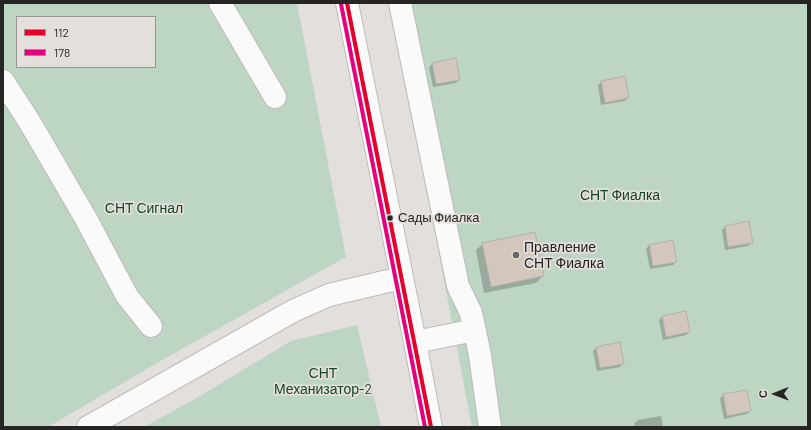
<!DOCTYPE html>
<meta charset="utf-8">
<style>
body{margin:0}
#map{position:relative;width:811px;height:430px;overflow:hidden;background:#e2dfdc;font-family:Barlow,sans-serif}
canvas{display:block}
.frame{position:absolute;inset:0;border:4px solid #262523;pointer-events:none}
.legend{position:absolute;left:16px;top:16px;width:140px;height:52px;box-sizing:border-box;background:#e4dfda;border:1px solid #989591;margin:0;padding:5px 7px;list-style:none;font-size:12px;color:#262523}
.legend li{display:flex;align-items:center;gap:8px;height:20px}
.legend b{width:20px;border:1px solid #989591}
.north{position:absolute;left:755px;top:374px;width:40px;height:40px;-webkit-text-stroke:3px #e4dfda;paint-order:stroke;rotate:269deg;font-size:11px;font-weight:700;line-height:16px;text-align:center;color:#262523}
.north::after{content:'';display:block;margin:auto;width:14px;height:18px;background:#262523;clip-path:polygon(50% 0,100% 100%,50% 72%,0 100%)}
</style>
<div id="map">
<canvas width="811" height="430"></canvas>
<div class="frame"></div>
<ul class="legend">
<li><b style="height:5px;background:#e4002b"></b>112</li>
<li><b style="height:5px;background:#e5007d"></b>178</li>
</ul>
<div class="north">С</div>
</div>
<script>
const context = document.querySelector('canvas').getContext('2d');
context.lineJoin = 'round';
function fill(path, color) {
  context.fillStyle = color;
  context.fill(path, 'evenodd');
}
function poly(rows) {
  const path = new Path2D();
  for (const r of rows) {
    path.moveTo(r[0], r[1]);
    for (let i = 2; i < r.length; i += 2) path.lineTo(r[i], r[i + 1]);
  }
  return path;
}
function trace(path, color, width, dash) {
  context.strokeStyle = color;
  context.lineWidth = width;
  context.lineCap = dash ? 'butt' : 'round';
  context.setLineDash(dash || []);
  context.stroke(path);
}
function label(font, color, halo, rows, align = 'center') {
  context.font = font + ' Barlow,sans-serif';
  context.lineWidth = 3.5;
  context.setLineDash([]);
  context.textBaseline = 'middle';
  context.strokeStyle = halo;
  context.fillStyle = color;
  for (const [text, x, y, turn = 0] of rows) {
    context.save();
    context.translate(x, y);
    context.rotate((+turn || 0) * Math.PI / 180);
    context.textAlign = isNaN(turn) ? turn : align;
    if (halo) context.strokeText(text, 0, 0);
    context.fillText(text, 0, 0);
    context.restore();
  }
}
const green = poly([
 [3,3,297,3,346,257,164,359,48,427,3,427],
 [17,17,155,17,155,67,17,67],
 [391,3,808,3,808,427,472,427],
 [357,325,381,427,144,427,200,396,291,341]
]);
const shadow = poly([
 [432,64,459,79,456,83,433,87,429,67],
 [624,78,628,98,625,101,601,105,598,85,601,82],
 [748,222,752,242,748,246,725,250,722,230,725,227],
 [483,244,543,276,536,283,484,293,476,250],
 [649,245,676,261,673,265,650,269,646,249],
 [662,317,689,332,686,335,663,340,659,320],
 [596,348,623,363,620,367,597,371,593,351],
 [723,395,750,411,747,414,724,419,720,399],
 [661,416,663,427,635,427,634,424,638,420]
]);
const building = poly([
 [456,58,460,80,436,84,432,63,456,58],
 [625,76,629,98,605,103,601,81,625,76],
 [749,221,753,243,728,247,725,226,749,221],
 [535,232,544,276,491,287,482,243,535,232],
 [673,240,677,262,653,266,649,245,673,240],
 [686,311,690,332,666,337,662,316,686,311],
 [620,342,624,364,600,368,596,347,620,342],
 [747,390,751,411,727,416,723,394,747,390]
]);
const minor = poly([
 [220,3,275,97],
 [347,3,415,342,431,427],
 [400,3,458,286,471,313,480,355,490,427],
 [3,81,29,121,85,217,127,296,151,326],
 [415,342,475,330],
 [88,427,293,311,329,295,401,278]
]);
const bus1 = poly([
 [347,3,431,427]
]);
const bus2 = poly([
 [341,4,425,427]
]);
const markers = [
 [390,218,3.5,"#262523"],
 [516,255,4,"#686664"]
];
const busNames = [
 ["Сады Фиалка",398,218]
];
const parkNames = [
 ["СНТ Фиалка",620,195],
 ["СНТ Сигнал",144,208],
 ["СНТ",323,373],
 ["Механизатор-2",323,389]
];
const poiNames = [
 ["Правление",524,247],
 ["СНТ Фиалка",524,263]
];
fill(green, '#bdd5c3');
fill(shadow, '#0003');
fill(building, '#d3c7bd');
trace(building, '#b2b0ae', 1);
trace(minor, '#bcbbb9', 24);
trace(minor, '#fbfafa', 22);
trace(bus1, '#e4002b', 4);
trace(bus2, '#e5007d', 4);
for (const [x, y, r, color] of markers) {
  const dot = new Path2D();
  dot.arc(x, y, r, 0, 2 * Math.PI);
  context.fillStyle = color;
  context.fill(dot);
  trace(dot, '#e4dfda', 1.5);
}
label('13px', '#262523', '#e4dfda', busNames, 'left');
label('14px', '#15452a', '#e4dfda', parkNames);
label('14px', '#262523', '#e4dfda', poiNames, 'left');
</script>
